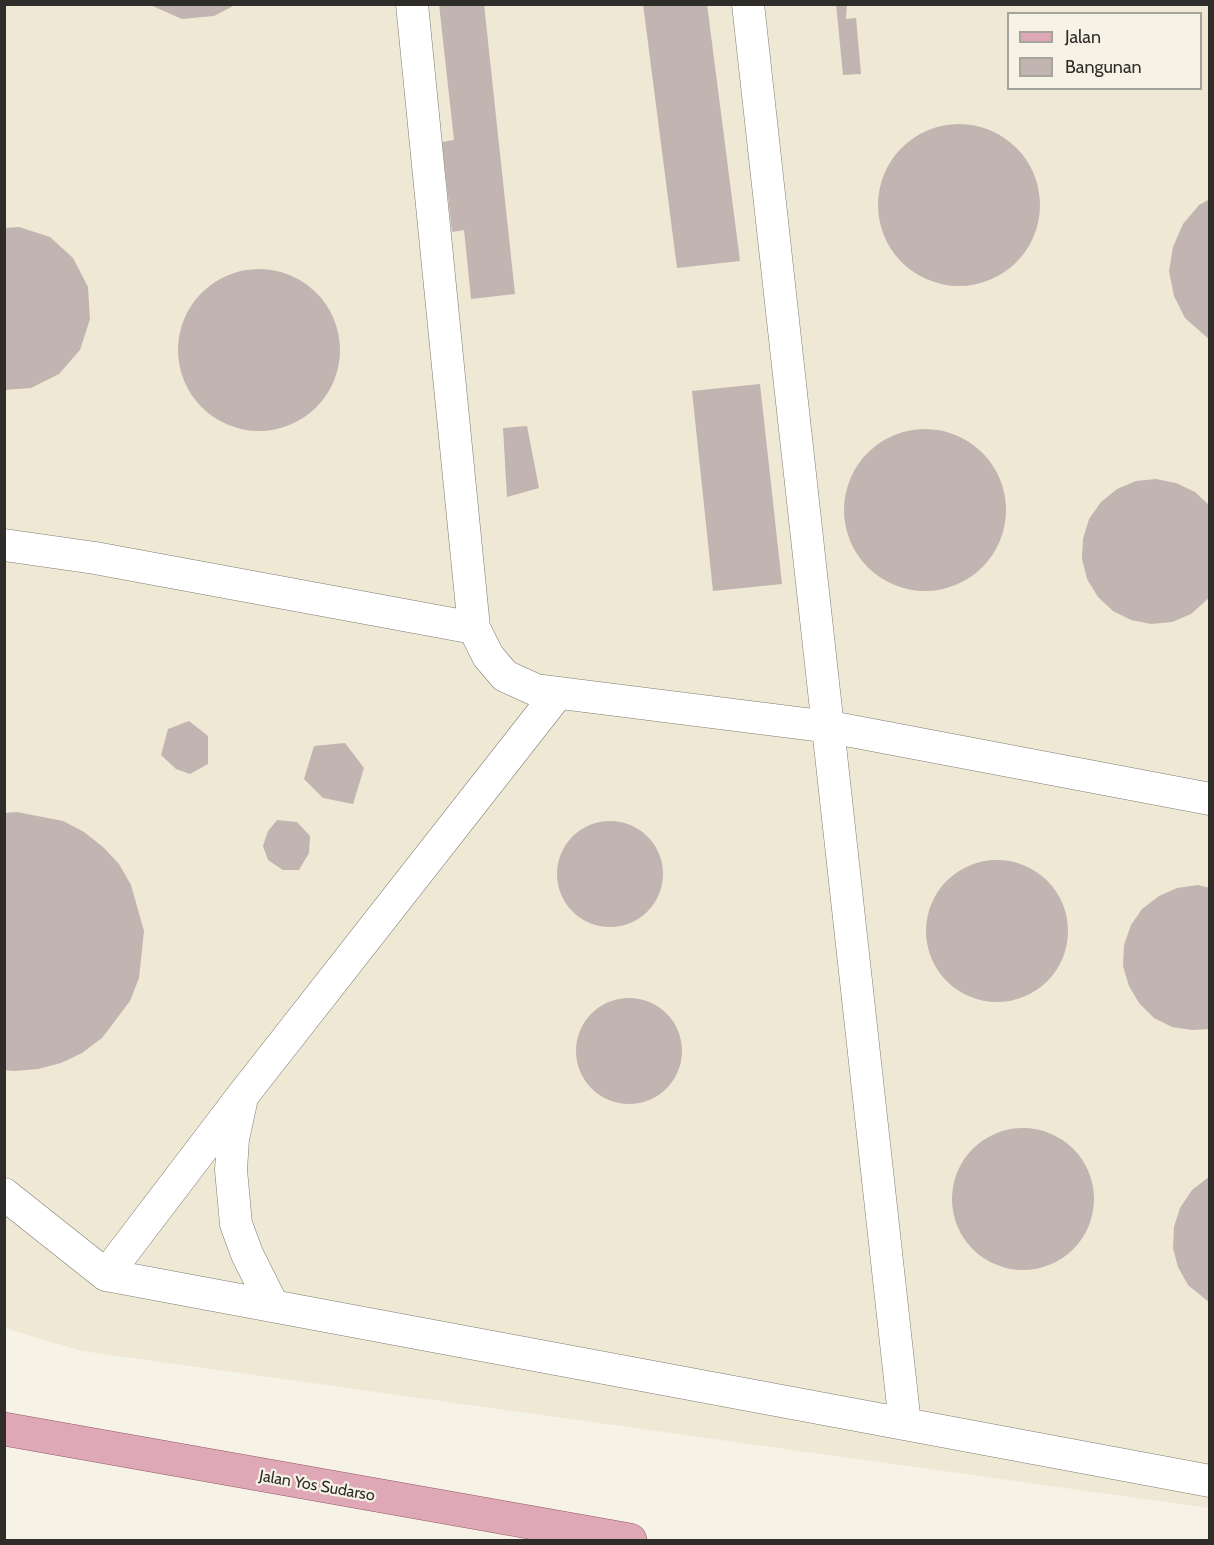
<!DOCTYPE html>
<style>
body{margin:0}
#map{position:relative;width:1214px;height:1545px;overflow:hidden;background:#f6f2e6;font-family:Cabin,sans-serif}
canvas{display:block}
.frame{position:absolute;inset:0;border:6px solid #2f2d29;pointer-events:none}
.legend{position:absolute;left:1007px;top:12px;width:195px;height:78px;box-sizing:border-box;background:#f6f2e6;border:2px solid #a6a39a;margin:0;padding:8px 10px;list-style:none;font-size:18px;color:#2f2d29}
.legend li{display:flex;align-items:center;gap:12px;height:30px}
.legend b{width:30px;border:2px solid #a6a39a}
</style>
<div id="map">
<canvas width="1214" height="1545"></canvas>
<div class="frame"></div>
<ul class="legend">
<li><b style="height:8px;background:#dfa8b7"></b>Jalan</li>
<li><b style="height:16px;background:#c2b4b1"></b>Bangunan</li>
</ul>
</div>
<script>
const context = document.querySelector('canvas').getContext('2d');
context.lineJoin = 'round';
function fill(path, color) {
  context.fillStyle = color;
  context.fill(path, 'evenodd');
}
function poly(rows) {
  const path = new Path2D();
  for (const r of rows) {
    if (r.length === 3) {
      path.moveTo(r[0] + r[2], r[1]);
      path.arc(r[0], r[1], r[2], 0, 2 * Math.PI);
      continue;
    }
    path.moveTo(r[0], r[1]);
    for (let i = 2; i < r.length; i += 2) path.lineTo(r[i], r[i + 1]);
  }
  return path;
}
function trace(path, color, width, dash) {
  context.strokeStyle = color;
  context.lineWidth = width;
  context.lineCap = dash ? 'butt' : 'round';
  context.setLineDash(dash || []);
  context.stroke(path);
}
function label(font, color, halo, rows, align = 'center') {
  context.font = font + ' Cabin,sans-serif';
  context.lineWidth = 4.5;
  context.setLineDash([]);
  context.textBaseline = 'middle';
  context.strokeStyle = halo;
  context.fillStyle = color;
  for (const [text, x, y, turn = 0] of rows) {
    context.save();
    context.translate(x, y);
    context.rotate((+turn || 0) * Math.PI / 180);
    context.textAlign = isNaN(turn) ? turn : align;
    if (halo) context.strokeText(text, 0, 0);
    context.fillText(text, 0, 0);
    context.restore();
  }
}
const built = poly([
 [4,5,1209,5,1209,1508,82,1351,5,1328],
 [1008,14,1200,14,1200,88,1008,88]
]);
const building = poly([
 [148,4,237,4,214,16,182,19],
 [439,4,484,4,515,294,471,299,464,230,452,232,442,142,454,140],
 [643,4,707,4,740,261,677,268],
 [836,4,847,4,846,19,856,18,861,74,843,75],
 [959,205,81],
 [1210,199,1210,340,1185,318,1174,296,1169,271,1173,247,1183,224,1199,205],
 [19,227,50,237,73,258,88,287,90,319,80,350,59,374,31,388,4,390,4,228],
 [259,350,81],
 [760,384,782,584,713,591,692,391],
 [527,426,539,488,507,497,503,428],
 [925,510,81],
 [1156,479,1176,483,1195,492,1210,506,1210,597,1191,614,1172,622,1151,624,1131,620,1113,611,1098,597,1087,579,1082,559,1083,539,1089,519,1101,502,1117,489,1136,481],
 [189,721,208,736,208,764,190,774,176,769,161,755,168,729],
 [345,743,364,768,353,804,323,798,304,779,314,746],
 [17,812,63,821,84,832,103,847,119,864,131,885,144,931,139,978,130,1001,102,1038,82,1053,61,1063,38,1069,14,1071,4,1070,4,813],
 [277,820,297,822,310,836,309,853,299,870,283,870,268,860,263,846,268,831],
 [610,874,53],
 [997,931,71],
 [1198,885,1210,888,1210,1029,1192,1030,1172,1027,1154,1018,1139,1003,1129,986,1123,966,1124,945,1131,925,1142,909,1159,896,1177,888],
 [629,1051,53],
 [1023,1199,71],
 [1210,1176,1210,1303,1188,1285,1178,1267,1173,1248,1174,1227,1180,1208,1192,1190]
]);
const minor = poly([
 [412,4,474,628],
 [748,4,905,1424],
 [4,545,95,558,474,628,488,656,505,676,536,690,830,727,1210,799],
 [241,1102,233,1139,231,1170,236,1224,247,1254,273,1306],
 [4,1194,106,1275,1210,1481],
 [106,1275,243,1095,558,693]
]);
const major = poly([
 [4,1429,630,1540]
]);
const streetNames = [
 ["Jalan Yos Sudarso",317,1486,10]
];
fill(built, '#efe8d5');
fill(building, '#c2b4b1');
trace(minor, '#7f7c71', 33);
trace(major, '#945766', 34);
trace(minor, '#fff', 32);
trace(major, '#dfa8b7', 33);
label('16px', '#2f2d29', '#f6f2e6', streetNames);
</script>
